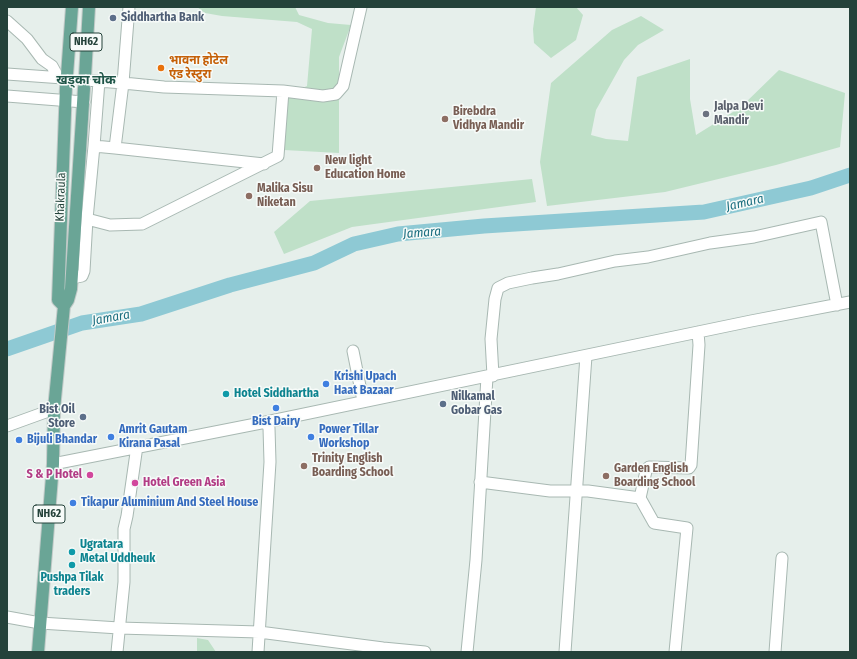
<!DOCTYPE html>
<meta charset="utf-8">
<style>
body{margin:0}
#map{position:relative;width:857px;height:659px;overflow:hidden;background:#e6efeb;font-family:"Fira Sans Condensed",sans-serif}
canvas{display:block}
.frame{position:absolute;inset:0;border:8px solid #24423a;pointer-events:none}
</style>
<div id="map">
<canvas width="857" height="659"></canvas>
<div class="frame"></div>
</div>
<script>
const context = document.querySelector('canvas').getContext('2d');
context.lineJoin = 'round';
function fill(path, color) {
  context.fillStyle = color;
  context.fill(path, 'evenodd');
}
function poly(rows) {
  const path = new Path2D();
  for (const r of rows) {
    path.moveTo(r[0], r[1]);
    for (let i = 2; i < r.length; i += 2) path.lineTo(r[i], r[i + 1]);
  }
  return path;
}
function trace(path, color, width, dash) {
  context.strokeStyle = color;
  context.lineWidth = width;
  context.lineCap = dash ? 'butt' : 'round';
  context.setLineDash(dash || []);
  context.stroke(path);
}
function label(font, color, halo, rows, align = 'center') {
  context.font = font + ' "Fira Sans Condensed","Noto Sans Devanagari",sans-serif';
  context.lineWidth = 3;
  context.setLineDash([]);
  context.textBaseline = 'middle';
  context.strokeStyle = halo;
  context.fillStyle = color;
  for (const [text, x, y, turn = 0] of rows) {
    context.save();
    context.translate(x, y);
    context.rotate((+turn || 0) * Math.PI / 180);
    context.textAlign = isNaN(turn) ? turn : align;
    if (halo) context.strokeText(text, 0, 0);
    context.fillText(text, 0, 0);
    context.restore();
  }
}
const green = poly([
 [197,7,295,7,299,15,328,23,351,25,339,57,339,153,284,150,287,95,307,86,312,29,297,22,222,16,205,13],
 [536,7,576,7,583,15,576,40,551,58,534,43,533,29],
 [641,16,664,30,638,45,624,60,596,110,591,135,606,139,628,141,637,77,690,59,690,99,696,135,741,107,779,70,845,93,840,147,776,165,665,192,547,206,540,162,551,83,612,30],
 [532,179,536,202,352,227,284,254,274,232,310,201],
 [197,638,208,640,216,652,197,652]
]);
const river = poly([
 [7,349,82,323,141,314,230,285,314,263,354,244,398,234,484,226,704,212,811,188,850,175]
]);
const minor = poly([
 [7,21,27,39,42,59,52,66,58,77],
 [7,74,63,78],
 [86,80,123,83,129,7],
 [99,81,94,146,115,148],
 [7,96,84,102],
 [264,164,115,148,123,83,164,87,283,91,323,96,336,94,343,86,361,7],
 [87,219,94,146],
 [72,278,82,276,84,271,87,219,110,225,142,224,278,156,283,91],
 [353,351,363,401],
 [493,376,491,339,495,299,498,288,508,283,532,278,558,274,615,261,648,257,710,243,754,237,821,222,837,305],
 [7,426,54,409],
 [53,464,266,422,751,321,850,302],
 [480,482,550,491,588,491,640,498,646,471,649,467,689,468,691,465,699,345,698,332],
 [640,498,654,523,687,528,675,652],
 [7,617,40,623,119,628,259,632,383,648,425,652],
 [117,652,124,582,124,529,127,516,137,446],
 [258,652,270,462,269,428,266,422],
 [467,652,476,560,487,377],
 [565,652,586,356],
 [775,652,782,558]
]);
const major = poly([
 [67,75,72,7],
 [85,77,89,7],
 [64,306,58,300,66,86],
 [38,652,53,464,54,409,64,306,68,300,71,289,84,88]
]);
const markers = [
 [113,18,4,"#5c6f8a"],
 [161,68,4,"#e8710a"],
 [706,114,4,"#6b7280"],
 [445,119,4,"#8d6e63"],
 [317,168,4,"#8d6e63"],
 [249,196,4,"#8d6e63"],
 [326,384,4,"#3f7fe0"],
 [226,394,4,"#0f9aa8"],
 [443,404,4,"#5c6f8a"],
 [276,408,4,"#3f7fe0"],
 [83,417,4,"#5c6f8a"],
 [111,437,4,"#3f7fe0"],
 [311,437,4,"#3f7fe0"],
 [19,440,4,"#3f7fe0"],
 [304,466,4,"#8d6e63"],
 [90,475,4,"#d1479c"],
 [606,476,4,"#8d6e63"],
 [135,483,4,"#d1479c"],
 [73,503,4,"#3f7fe0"],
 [72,552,4,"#0f9aa8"],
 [72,565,4,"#0f9aa8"]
];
const shields = [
 [86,42,32],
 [49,514,32]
];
const shieldNames = [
 ["NH62",86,42],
 ["NH62",49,514]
];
const serviceNames = [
 ["Siddhartha Bank",121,18],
 ["Nilkamal",451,397],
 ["Gobar Gas",451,411],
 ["Bist Oil",75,410,"right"],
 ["Store",75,424,"right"]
];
const foodNames = [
 ["भावना होटेल",169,61],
 ["एंड रेस्टुरा",169,75]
];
const worshipNames = [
 ["Jalpa Devi",714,107],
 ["Mandir",714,121]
];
const educationNames = [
 ["Birebdra",453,112],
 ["Vidhya Mandir",453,126],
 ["New light",325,161],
 ["Education Home",325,175],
 ["Malika Sisu",257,189],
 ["Niketan",257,203],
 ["Trinity English",312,459],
 ["Boarding School",312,473],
 ["Garden English",614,469],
 ["Boarding School",614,483]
];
const streetNames = [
 ["Khakraula",61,197,-88]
];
const shopNames = [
 ["Krishi Upach",334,377],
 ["Haat Bazaar",334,391],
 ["Bist Dairy",276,422,"center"],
 ["Amrit Gautam",119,430],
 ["Kirana Pasal",119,444],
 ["Power Tillar",319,430],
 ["Workshop",319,444],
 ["Bijuli Bhandar",27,440],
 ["Tikapur Aluminium And Steel House",81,503]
];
const cultureNames = [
 ["Hotel Siddhartha",234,394],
 ["Ugratara",80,545],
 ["Metal Uddheuk",80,559],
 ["Pushpa Tilak",72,578,"center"],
 ["traders",72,592,"center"]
];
const hotelNames = [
 ["S & P Hotel",82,475],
 ["Hotel Green Asia",143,483,"left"]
];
const neighbourhoodNames = [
 ["खड्का चोक",86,80]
];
const waterNames = [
 ["Jamara",745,203,-13],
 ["Jamara",422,233,-4],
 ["Jamara",111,318,-10]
];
fill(green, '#bfe0c8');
trace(river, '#8ec9d4', 15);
trace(minor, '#a8b8b2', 13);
trace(major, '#c2cac8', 14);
trace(minor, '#fff', 11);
trace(major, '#6aa596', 12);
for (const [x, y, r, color] of markers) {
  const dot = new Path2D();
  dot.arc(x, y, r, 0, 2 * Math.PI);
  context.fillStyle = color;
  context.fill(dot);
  trace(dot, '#f7fbf9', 1.5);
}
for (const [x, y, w] of shields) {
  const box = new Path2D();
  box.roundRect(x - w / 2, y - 9, w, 18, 3);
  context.fillStyle = '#f7fbf9';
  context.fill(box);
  trace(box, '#24423a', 1);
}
label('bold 11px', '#24423a', null, shieldNames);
label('bold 12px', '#4e5e75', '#f7fbf9', serviceNames, 'left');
label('bold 12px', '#c56008', '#f7fbf9', foodNames, 'left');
label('bold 12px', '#5b616d', '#f7fbf9', worshipNames, 'left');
label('bold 12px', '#785e54', '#f7fbf9', educationNames, 'left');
label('12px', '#24423a', '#f7fbf9', streetNames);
label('bold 12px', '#366cbe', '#f7fbf9', shopNames, 'left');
label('bold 12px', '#0d838f', '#f7fbf9', cultureNames, 'left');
label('bold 12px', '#b23c85', '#f7fbf9', hotelNames, 'right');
label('bold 13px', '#1f5548', '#f7fbf9', neighbourhoodNames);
label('italic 13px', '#1c6f80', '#f7fbf9', waterNames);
</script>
